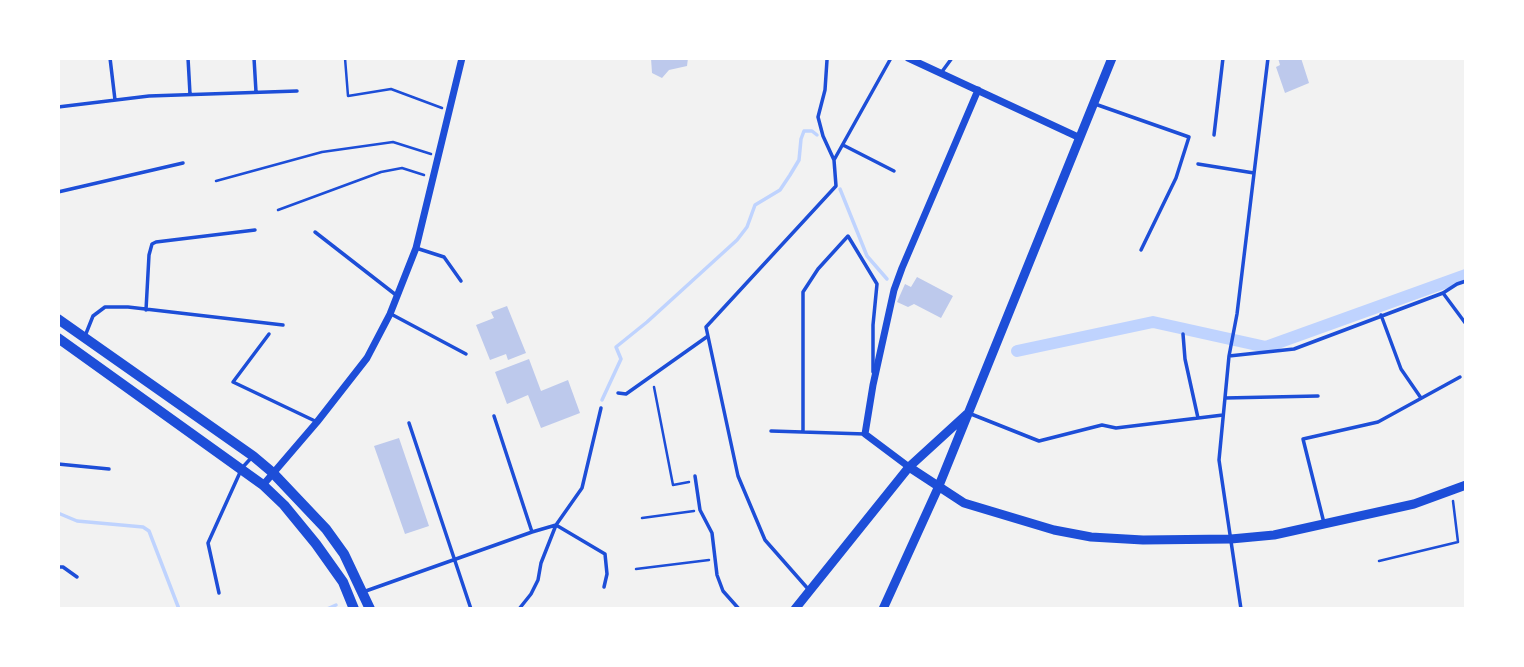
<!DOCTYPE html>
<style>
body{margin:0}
#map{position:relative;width:1524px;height:667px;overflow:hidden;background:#f2f2f2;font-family:Merriweather,serif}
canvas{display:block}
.frame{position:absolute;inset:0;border:60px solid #fff;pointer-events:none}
</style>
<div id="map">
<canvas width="1524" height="667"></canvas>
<div class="frame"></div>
</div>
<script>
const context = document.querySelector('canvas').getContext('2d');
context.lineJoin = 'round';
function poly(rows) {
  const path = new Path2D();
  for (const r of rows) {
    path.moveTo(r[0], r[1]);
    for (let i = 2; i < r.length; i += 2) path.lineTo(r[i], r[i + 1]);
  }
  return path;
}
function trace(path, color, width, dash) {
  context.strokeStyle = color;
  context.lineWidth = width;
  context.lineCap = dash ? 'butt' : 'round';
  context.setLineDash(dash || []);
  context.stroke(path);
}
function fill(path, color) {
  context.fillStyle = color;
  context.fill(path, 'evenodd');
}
const stream = poly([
 [840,189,867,256,887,279],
 [602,400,621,359,616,347,647,322,737,240,747,227,755,205,780,190,790,175,799,160,801,139,804,131,812,131,817,135],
 [58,513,77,521,143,527,149,531,179,609],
 [327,609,336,605]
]);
const canal = poly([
 [1017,351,1153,322,1266,347,1466,275]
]);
const building = poly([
 [651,58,688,58,687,66,669,70,662,78,652,73],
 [1278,58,1301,58,1309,83,1285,93,1276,67,1280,65],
 [917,277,953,296,941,318,914,304,908,307,897,302,905,284,911,287],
 [507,306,526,353,508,360,506,354,490,360,476,325,494,318,491,312],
 [529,359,541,391,568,380,580,413,541,428,528,395,507,404,495,372],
 [399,438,429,526,405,534,374,446]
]);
const path = poly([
 [345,58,348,96,391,89,442,108],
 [216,181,322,152,393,142,431,154],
 [278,210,381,172,402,168,424,175],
 [654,387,673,485,689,482],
 [642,518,694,511],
 [1379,561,1458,542,1453,501],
 [636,569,709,560]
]);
const service = poly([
 [110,58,115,100],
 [188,58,190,94],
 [254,58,256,92],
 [827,60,825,90,818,117,823,136,834,160],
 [941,73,952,58],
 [1095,104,1189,137,1176,178,1141,250],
 [58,107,149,96,297,91],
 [1214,135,1223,58],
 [843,145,894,171],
 [1198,164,1254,173],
 [58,192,183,163],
 [315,232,396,295],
 [416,248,444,257,461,281],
 [1443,293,1466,324],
 [146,310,149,255,152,244,156,242,255,230],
 [391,314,466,354],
 [1381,315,1401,369,1421,398],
 [269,334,233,382,315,421],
 [1183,334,1185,359,1198,418],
 [85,336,93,316,105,307,128,307,283,325],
 [1229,356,1294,349,1443,293,1457,284,1466,281],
 [618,393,626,394,708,336],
 [1225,398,1318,396],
 [971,414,1039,441,1102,425,1116,428,1223,415],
 [494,416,532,532],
 [409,423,471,609],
 [771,431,865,434],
 [803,432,803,292,818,269,848,236,877,284,873,325,873,372],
 [58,464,109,469],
 [695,476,700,510,712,533,717,575,723,591,739,609],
 [1324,523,1303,439,1378,422,1460,377],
 [556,525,605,554,607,574,604,587],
 [58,567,63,567,77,577],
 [809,590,765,540,738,476,706,327,836,186,834,160,891,58],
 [363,592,532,532,556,525],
 [219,593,208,543,242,468,252,457],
 [519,609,531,594,538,580,541,563,556,525,582,488,601,408],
 [1241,609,1219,460,1229,356,1237,314,1268,58]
]);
const minor = poly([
 [908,58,1078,137],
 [909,467,865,434,873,385,894,290,902,268,978,90],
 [263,485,317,422,367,358,390,314,416,248,462,58]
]);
const tertiary = poly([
 [909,467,964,503,1054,530,1091,537,1143,540,1231,539,1274,535,1414,504,1466,485],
 [795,609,909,467,967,414],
 [883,609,938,488,1112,58]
]);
const primary = poly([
 [58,319,253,456,272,472,326,529,344,554,370,609],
 [58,338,263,485,284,505,316,544,343,582,354,609]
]);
trace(stream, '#bfd3fe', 3.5);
trace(canal, '#bfd3fe', 12);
fill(building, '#bdc9ec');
trace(path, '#1d4ed8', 2.5);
trace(service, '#1d4ed8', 3.5);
trace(minor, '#1d4ed8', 7);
trace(tertiary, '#1d4ed8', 9);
trace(primary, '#1d4ed8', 10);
</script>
